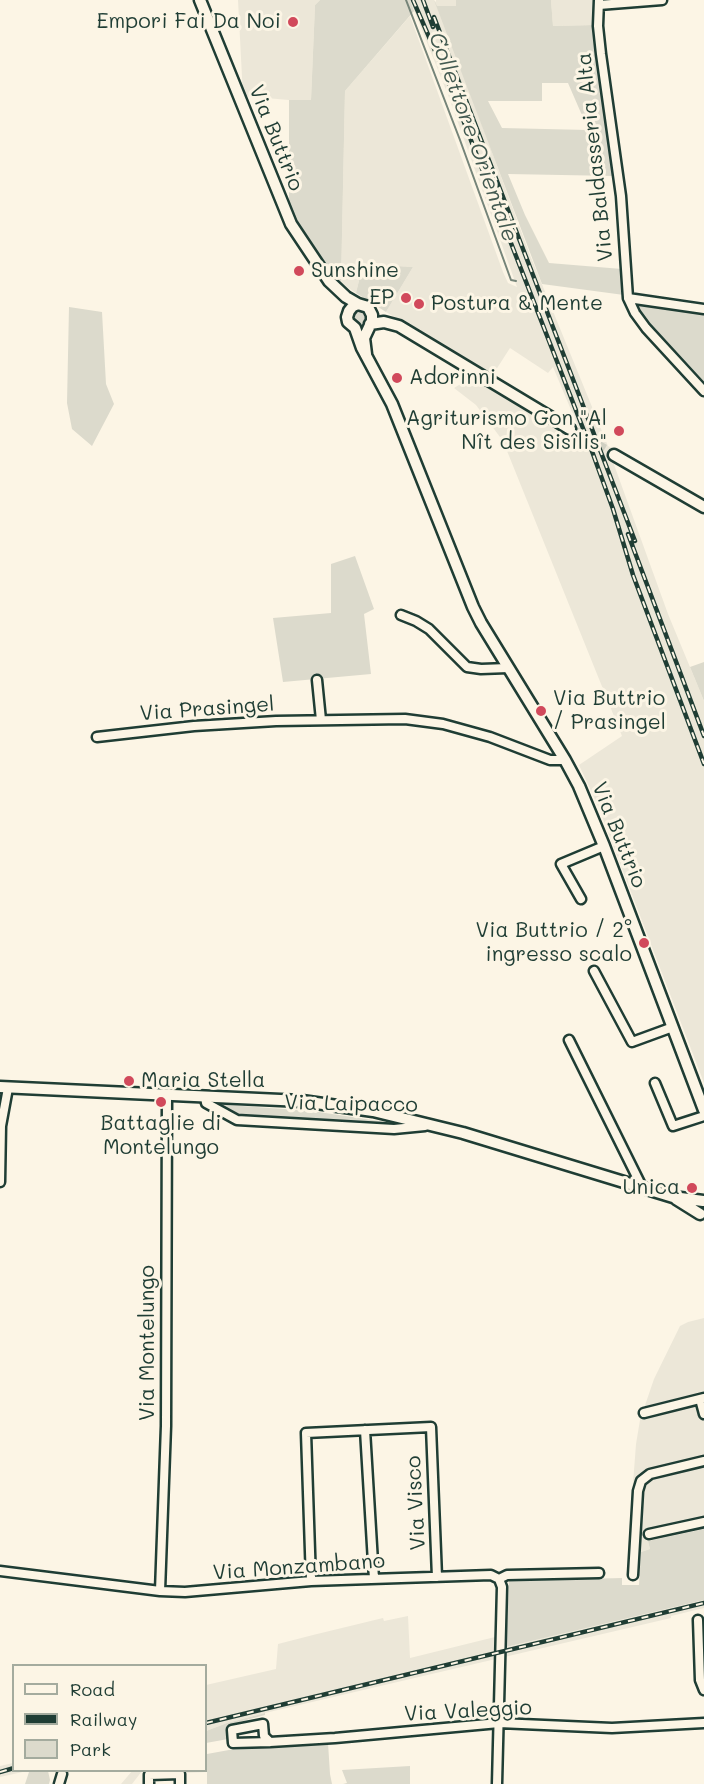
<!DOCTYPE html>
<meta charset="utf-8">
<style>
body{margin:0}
#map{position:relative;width:704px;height:1784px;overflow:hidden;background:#fcf5e5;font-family:Mali,sans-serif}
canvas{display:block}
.legend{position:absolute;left:12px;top:1664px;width:195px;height:108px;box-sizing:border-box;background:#fcf5e5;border:2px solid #a4ab9e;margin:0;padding:8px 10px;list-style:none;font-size:18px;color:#1f3d34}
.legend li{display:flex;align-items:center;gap:12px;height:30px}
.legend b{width:30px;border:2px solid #a4ab9e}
</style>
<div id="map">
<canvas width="704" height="1784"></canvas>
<ul class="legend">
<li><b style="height:8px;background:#fcf5e5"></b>Road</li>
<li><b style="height:8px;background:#1f3d34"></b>Railway</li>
<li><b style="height:16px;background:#dcdacc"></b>Park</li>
</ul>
</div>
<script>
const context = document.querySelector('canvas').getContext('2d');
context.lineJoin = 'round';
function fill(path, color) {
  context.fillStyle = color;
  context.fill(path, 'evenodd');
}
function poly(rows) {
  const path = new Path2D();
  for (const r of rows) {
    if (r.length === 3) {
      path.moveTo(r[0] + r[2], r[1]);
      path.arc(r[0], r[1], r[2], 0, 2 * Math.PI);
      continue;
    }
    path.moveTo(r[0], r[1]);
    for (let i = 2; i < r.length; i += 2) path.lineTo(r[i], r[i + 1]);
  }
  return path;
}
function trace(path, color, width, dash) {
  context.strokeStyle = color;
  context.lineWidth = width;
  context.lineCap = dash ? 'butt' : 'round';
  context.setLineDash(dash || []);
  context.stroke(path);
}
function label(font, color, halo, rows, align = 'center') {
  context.font = font + ' Mali,sans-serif';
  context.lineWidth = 6;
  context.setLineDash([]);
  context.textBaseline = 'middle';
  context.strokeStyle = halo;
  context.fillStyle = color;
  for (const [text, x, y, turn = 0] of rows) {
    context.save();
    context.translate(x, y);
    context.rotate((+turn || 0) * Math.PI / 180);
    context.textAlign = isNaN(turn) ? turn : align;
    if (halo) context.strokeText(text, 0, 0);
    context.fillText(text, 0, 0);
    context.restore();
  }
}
const built = poly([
 [238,0,320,0,315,5,311,100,289,100,243,96],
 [410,0,434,0,436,2,436,0,456,0,456,6,438,6,530,255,608,446,615,450,612,459,668,614,704,701,704,1083,598,806,579,765,622,736,503,441,476,405,454,388,472,377,568,435,572,426,579,429,553,367,548,373,510,348,492,376,386,312,413,267,363,264,356,293,341,283,345,91,410,16,503,272,508,283,517,287,448,95],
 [551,0,595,0,595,25,553,26],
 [704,1318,704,1529,648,1541,650,1549,641,1552,628,1550,636,1444,640,1420,654,1379,680,1326,688,1322],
 [704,1600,704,1608,671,1616,671,1618,265,1713,227,1723,206,1731,206,1685,276,1669,278,1644,313,1635,383,1618,384,1621,408,1616,410,1658,495,1637,494,1650],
 [13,1763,14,1770,27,1771,0,1777,0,1766],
 [133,1770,142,1771,132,1784,121,1784]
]);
const green = poly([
 [320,0,410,0,414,11,345,91,341,283,329,272,289,214,289,100,311,100,315,5],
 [434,0,437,6,456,6,456,0,551,0,553,26,595,25,597,57,615,176,508,174,525,215,549,263,622,269,624,295,542,284],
 [542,83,568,83,581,113,588,122,588,130,502,128,488,101,542,101],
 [363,264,413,267,386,312,356,293],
 [641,304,704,314,704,387,666,346,635,309,637,306],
 [69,307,102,312,106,384,114,404,92,446,72,429,67,403],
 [360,317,8],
 [355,556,374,609,364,614,371,674,283,682,273,618,331,613,331,564],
 [704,662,704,701,690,667],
 [214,1104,312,1111,399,1124,236,1116],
 [704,1529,704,1600,506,1647,509,1581,622,1578,622,1585,639,1585,641,1552,650,1549,648,1541],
 [265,1713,265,1715,228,1725,228,1739,206,1743,206,1731,227,1723],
 [328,1743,330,1774,332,1784,207,1784,207,1772,157,1773,160,1771,206,1770,206,1754,207,1754,229,1750],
 [410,1766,410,1784,343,1784,347,1783,342,1770],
 [33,1770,48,1771,50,1780,49,1784,25,1784,29,1772]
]);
const stream = poly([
 [406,0,460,140,511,280,516,281]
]);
const tertiaryTunnel = poly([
 [570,429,614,455]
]);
const minor = poly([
 [599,0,598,26,601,54,621,196,628,298,635,313,646,328,704,391],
 [599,5,662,0],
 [628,298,704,309],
 [401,615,416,621,429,629,467,667,481,669,508,668],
 [317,680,321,720],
 [97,737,194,726,276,721,405,719,443,724,490,737,550,760,565,760],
 [581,899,561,864,604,846],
 [594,971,632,1042,673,1027],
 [569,1040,642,1187],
 [655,1083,673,1126,704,1116],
 [205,1096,206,1103,237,1120,394,1129,425,1126],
 [0,1182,1,1126,8,1088],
 [700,1399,704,1414],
 [644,1413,704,1398],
 [365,1430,374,1579],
 [649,1534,704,1522],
 [0,1571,160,1591,185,1592,311,1581,491,1575,499,1579],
 [633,1575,638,1491,641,1481,650,1474,704,1461],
 [499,1579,507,1575,599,1573],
 [311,1581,306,1433,431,1427,437,1577],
 [160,1591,166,1426,167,1094],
 [698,1620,700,1680,704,1690],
 [270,1742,264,1736,263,1724,232,1730,233,1743,270,1742,335,1738,499,1723,612,1728,704,1723],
 [59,1784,62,1774],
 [149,1784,149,1775,180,1774,180,1784],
 [497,1784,502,1587,499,1579]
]);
const tertiary = poly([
 [200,0,291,224,329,281,346,297,358,304],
 [370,324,384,322,399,326,570,429],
 [366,354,364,338,372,321,372,315,368,307,358,304,353,306,349,311,347,317,348,322,355,328,362,348,392,404,473,607,481,623,565,760,579,786,604,846,704,1110],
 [614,455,704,507],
 [0,1087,302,1101,373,1111,463,1133,673,1197,703,1201],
 [676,1199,700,1214]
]);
const rail = poly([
 [413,0,446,76,593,454,613,509,633,575,704,764],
 [423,0,433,27],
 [434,17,635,541],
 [628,534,704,736],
 [206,1723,704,1603],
 [0,1772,14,1768]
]);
const markers = [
 [293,22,6,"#d1495b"],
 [299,271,6,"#d1495b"],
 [406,298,6,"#d1495b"],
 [419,304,6,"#d1495b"],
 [397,378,6,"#d1495b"],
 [619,431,6,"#d1495b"],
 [541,711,6,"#d1495b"],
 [644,943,6,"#d1495b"],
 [129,1081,6,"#d1495b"],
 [161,1102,6,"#d1495b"],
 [692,1188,6,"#d1495b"]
];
const poiNames = [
 ["Empori Fai Da Noi",281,22],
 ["Sunshine",311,271,"left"],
 ["EP",394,298],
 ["Postura & Mente",431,304,"left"],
 ["Adorinni",409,378,"left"],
 ["Agriturismo Gon \"Al",607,419],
 ["Nît des Sisîlis\"",607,443],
 ["Via Buttrio",553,699,"left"],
 ["/ Prasingel",553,723,"left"],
 ["Via Buttrio / 2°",632,931],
 ["ingresso scalo",632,955],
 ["Maria Stella",141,1081,"left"],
 ["Battaglie di",161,1124,"center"],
 ["Montelungo",161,1148,"center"],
 ["Unica",680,1188]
];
const streetNames = [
 ["Via Buttrio",276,138,68],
 ["Via Baldasseria Alta",595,157,-96],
 ["Via Prasingel",207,709,-4],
 ["Via Buttrio",619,835,68],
 ["Via Laipacco",351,1104,1],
 ["Via Montelungo",148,1343,-90],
 ["Via Visco",416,1503,-93],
 ["Via Monzambano",299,1567,-4],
 ["Via Valeggio",468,1711,-3]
];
const waterNames = [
 ["Collettore Orientale",473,137,70]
];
fill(built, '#ece7d8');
fill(green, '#dcdacc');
trace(stream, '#758479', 2);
trace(tertiaryTunnel, '#d0d0c2', 10, [10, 5]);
trace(minor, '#1f3d34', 13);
trace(tertiary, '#1f3d34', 15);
trace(minor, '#fcf5e5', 8);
trace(tertiary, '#fcf5e5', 10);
trace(rail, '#1f3d34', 4.5);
trace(rail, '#fcf5e5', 2, [7]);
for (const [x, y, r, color] of markers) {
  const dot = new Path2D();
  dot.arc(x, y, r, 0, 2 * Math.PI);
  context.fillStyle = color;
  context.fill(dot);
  trace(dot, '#fcf5e5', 2);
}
label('21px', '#1f3d34', '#fcf5e5', poiNames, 'right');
label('21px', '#1f3d34', '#fcf5e5', streetNames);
label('italic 22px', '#435a51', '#fcf5e5', waterNames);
</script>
